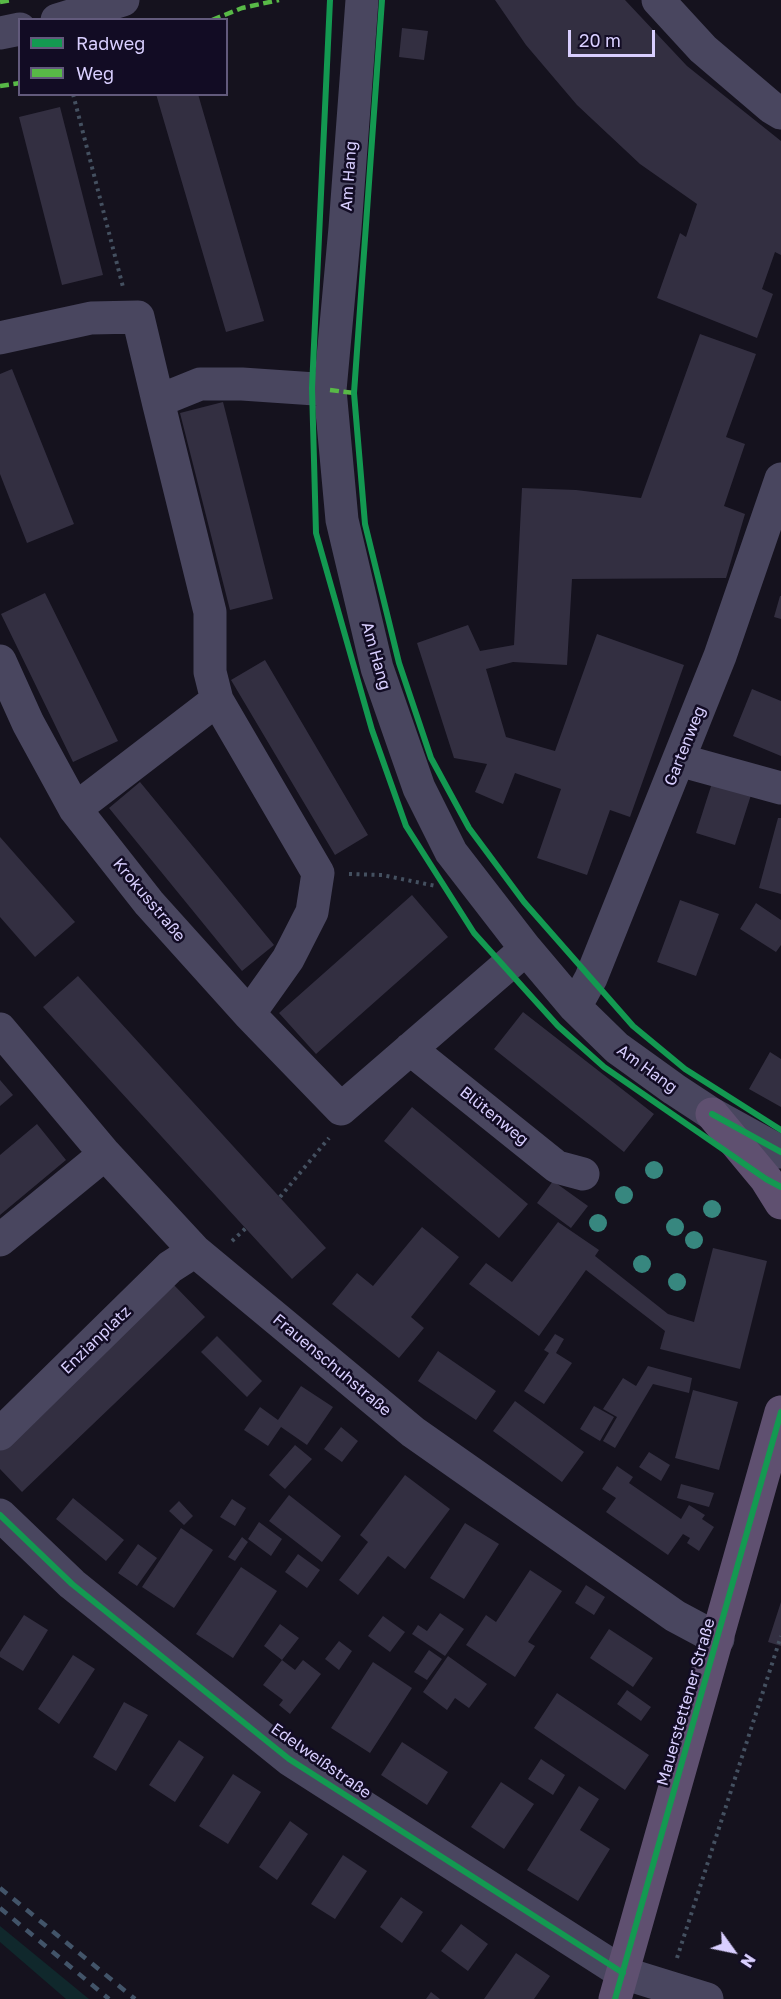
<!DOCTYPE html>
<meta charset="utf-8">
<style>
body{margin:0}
#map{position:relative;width:781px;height:1999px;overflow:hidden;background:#15121e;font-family:"Golos Text",sans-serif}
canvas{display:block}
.legend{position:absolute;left:18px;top:18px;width:210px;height:78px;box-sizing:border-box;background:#120c24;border:2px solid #625a7c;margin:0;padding:8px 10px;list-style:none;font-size:18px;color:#d9cfff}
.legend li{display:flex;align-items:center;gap:12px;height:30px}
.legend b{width:30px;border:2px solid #625a7c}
.north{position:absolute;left:703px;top:1921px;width:60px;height:60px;-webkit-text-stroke:4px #120c24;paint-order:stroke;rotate:123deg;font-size:16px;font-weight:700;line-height:24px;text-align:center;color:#d9cfff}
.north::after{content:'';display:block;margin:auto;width:21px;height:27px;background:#d9cfff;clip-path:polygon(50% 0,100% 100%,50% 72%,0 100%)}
.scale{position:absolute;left:568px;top:30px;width:87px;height:27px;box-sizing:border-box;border:3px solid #d9cfff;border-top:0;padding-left:8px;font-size:18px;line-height:21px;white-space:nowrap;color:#d9cfff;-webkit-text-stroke:4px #120c24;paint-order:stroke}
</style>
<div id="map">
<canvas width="781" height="1999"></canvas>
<ul class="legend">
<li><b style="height:8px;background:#139951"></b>Radweg</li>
<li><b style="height:8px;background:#58b947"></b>Weg</li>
</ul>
<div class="north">N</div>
<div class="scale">20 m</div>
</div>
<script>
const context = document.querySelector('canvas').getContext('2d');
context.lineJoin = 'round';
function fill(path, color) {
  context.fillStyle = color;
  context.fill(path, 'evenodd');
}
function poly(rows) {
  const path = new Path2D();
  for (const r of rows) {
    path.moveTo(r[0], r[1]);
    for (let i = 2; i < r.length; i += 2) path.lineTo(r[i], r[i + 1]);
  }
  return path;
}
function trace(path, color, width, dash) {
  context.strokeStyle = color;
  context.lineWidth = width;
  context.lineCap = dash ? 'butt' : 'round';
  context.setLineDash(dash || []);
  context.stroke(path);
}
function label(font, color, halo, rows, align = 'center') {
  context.font = font + ' "Golos Text",sans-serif';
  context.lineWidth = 5;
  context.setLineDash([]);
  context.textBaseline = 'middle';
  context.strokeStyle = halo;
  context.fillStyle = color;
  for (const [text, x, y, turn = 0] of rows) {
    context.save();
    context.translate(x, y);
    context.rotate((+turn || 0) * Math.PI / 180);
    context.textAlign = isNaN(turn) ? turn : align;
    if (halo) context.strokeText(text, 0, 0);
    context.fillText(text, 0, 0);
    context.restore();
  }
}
const green = poly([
 [0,1926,89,1999,66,1999,0,1942]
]);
const building = poly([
 [495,0,625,0,687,66,781,141,781,255,775,252,762,289,773,294,757,338,657,298,680,233,686,237,697,204,640,164,577,105,526,45],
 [402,28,428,31,424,60,399,57],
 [156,94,198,94,264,321,226,332],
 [60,107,103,275,62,285,19,117],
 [700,334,756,354,726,437,745,444,724,506,745,514,726,578,572,579,567,665,513,662,486,669,506,737,555,751,597,634,684,665,630,817,610,810,587,875,537,858,561,789,515,773,503,804,475,792,487,764,454,758,417,643,468,625,480,651,514,645,522,488,576,490,641,498],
 [12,369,74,524,27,543,0,474,0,374],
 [223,402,273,599,230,610,180,413],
 [45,593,118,741,73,762,1,614],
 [780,596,781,596,781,619,774,617],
 [265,660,368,835,335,855,231,680],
 [752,689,781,701,781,756,733,736],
 [140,782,274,945,242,971,109,808],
 [712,783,751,795,735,845,696,833],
 [778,818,781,818,781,894,759,888],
 [0,837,75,922,35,957,0,917],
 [412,895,448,937,316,1054,279,1013],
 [680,900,719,914,696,976,657,962],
 [756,903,781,920,781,945,776,952,740,929],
 [78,976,326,1248,292,1279,43,1007],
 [523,1012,654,1114,624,1152,494,1049],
 [770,1052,781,1059,781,1107,749,1089],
 [0,1080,13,1095,0,1106],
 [412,1107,528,1204,499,1238,384,1141],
 [37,1124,66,1160,0,1215,0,1155],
 [553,1181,588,1206,571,1228,537,1203],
 [558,1222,599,1250,595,1256,668,1314,694,1322,713,1248,767,1261,740,1369,660,1349,665,1331,586,1270,539,1336,469,1284,486,1263,512,1282],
 [422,1227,459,1257,411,1317,424,1328,399,1358,332,1304,357,1273,373,1286],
 [172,1283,205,1317,22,1492,0,1469,0,1448],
 [555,1334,564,1339,556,1353,572,1363,544,1404,524,1391,549,1353,544,1350],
 [217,1336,262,1381,247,1397,201,1352],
 [438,1351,496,1391,476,1420,418,1381],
 [648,1366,692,1378,689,1393,653,1384,615,1448,603,1441,617,1417,603,1409,623,1378,636,1386],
 [301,1386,333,1407,307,1445,281,1427,268,1446,244,1430,260,1407,278,1420],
 [693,1390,738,1402,719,1470,675,1458],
 [515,1401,584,1452,562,1482,493,1431],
 [594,1406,614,1417,600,1441,580,1429],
 [341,1427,358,1441,342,1462,324,1449],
 [295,1445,312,1459,285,1489,269,1475],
 [649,1452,670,1465,661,1481,639,1467],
 [617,1466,633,1477,629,1483,681,1519,689,1505,705,1515,702,1519,714,1527,699,1551,687,1543,690,1538,683,1534,668,1555,606,1512,616,1498,602,1489],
 [405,1475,450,1509,405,1569,388,1556,358,1595,339,1580,368,1542,360,1535],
 [681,1484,714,1493,709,1507,677,1498],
 [289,1495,341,1536,322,1562,269,1521],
 [73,1498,124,1540,106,1561,56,1519],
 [232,1499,246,1508,235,1526,220,1517],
 [179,1501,193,1516,184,1525,169,1511],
 [259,1522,282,1539,271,1556,248,1539],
 [465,1523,499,1544,464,1599,430,1578],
 [181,1528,213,1550,174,1608,142,1587],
 [242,1537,248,1542,235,1561,228,1557],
 [138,1544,157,1558,137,1586,118,1573],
 [298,1554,320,1570,307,1588,285,1572],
 [241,1567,277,1591,233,1658,196,1634],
 [530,1570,562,1591,528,1642,535,1646,515,1677,466,1645,486,1615,496,1622],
 [586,1585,605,1597,594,1615,575,1603],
 [781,1602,781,1646,768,1642],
 [440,1613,464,1629,445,1656,412,1634,418,1625,427,1631],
 [24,1615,48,1630,23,1671,0,1657,0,1652],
 [383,1616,405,1632,390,1652,368,1636],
 [280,1624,299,1638,282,1660,264,1646],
 [609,1629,653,1658,633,1687,590,1658],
 [339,1641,352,1651,339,1670,325,1659],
 [429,1650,442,1659,427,1680,414,1672],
 [73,1655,95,1669,59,1724,38,1709],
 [448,1656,487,1684,469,1708,455,1698,447,1710,423,1692],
 [282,1660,295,1670,303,1660,321,1674,290,1714,279,1705,283,1700,263,1685],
 [373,1662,412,1688,370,1753,331,1728],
 [627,1690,651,1707,641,1721,617,1704],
 [557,1693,649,1755,625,1790,534,1728],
 [124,1702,148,1715,116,1771,93,1757],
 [179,1740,204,1757,175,1802,149,1785],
 [402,1742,448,1772,427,1805,381,1775],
 [541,1759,565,1775,553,1795,528,1779],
 [233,1774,261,1792,228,1844,199,1826],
 [501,1782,534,1804,504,1849,471,1827],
 [579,1786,599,1799,580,1830,610,1849,578,1901,527,1870],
 [290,1821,308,1834,277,1880,259,1867],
 [343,1855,367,1871,335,1919,311,1904],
 [401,1897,423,1912,402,1943,380,1927],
 [461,1924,488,1944,468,1971,441,1951],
 [516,1953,550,1976,534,1999,484,1999],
 [431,1992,440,1999,426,1999]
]);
const path = poly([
 [73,94,123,287],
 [349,874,382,875,436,886],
 [280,1197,329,1138],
 [232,1241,246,1228],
 [677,1958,781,1636]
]);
const minor = poly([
 [362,0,345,228,330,390,342,520,377,668,419,788,451,852,526,949,575,1007,617,1048,674,1089,712,1114,781,1152],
 [658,0,703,49,771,107,781,113],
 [57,20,123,0],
 [0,33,20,29],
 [0,338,91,318,138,317,158,401,200,384,242,384,330,390],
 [158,401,210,612,210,672,217,700,318,873,312,912,288,959,249,1014],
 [0,661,28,723,75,809,149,903,249,1014,341,1109,526,949],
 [679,760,781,788],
 [75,809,217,700],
 [575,1007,591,978,720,656,781,479],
 [0,1029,105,1154,195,1251,413,1432,675,1616,718,1639],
 [410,1049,557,1167,583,1174],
 [0,1240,105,1154],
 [0,1434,170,1267,195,1251],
 [0,1515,72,1584,289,1759,623,1973,707,1999]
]);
const major = poly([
 [712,1114,766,1179,781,1203],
 [615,1999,781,1412]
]);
const rail = poly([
 [0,1888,135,1999],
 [0,1908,109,1999]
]);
const quiet = poly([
 [0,2,13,0],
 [212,20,242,8,279,0],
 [0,86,20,83],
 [330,390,354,393]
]);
const cycleway = poly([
 [330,0,312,388,316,533,372,730,406,826,474,933,558,1026,604,1067,766,1179,781,1187],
 [382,0,354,393,365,524,399,663,431,758,469,828,524,902,633,1026,685,1069,781,1130],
 [712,1114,781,1152],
 [0,1515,72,1584,289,1759,623,1973],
 [615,1999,781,1412]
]);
const trees = [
 [654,1170],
 [624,1195],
 [712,1209],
 [598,1223],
 [675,1227],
 [694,1240],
 [642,1264],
 [677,1282]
];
const streetNames = [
 ["Am Hang",349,176,-86],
 ["Am Hang",376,656,74],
 ["Gartenweg",685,746,-68],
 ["Krokusstraße",149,900,50],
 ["Am Hang",647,1069,36],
 ["Blütenweg",494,1116,39],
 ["Enzianplatz",96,1340,-44],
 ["Frauenschuhstraße",332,1365,40],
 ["Mauerstettener Straße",686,1702,-74],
 ["Edelweißstraße",321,1761,35]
];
fill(green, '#10282c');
fill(building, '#332f41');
trace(path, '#445060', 4, [3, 4.5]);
trace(minor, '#49465f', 33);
trace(major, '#5f5070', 33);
trace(rail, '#425469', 4.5, [9, 8]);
trace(quiet, '#58b947', 4.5, [9, 4.5]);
trace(cycleway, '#139951', 6);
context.fillStyle = '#37877f';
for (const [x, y] of trees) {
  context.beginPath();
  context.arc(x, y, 9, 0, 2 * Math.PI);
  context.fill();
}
label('16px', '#d9cfff', '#120c24', streetNames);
</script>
